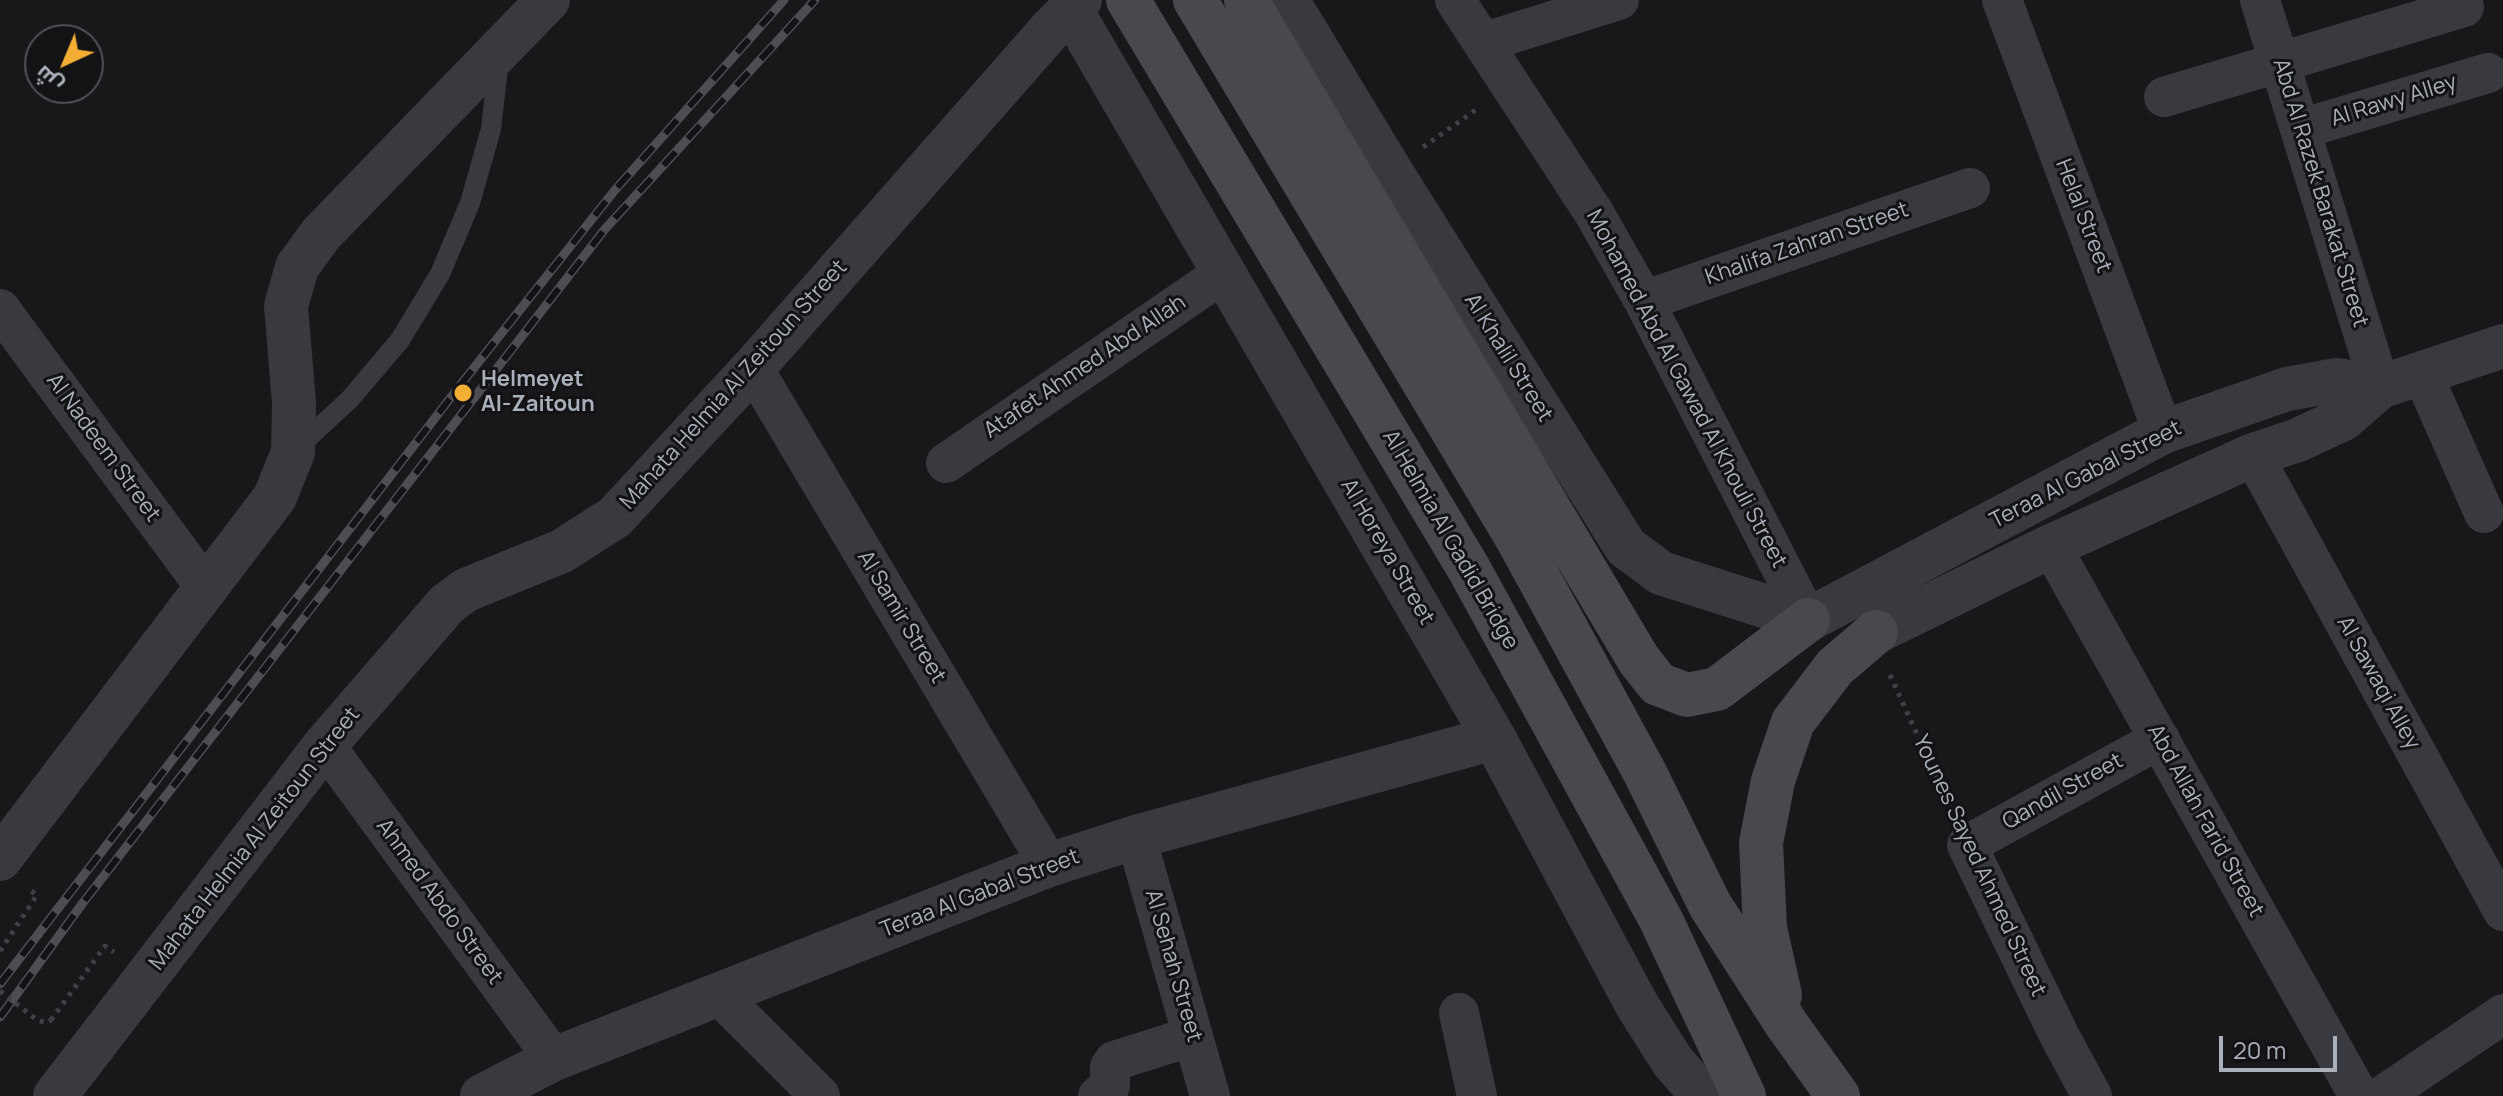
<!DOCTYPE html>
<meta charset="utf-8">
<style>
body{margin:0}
#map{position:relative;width:2503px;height:1096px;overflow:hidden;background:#18181a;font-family:Manrope,Cairo,sans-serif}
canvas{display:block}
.north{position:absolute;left:24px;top:24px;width:80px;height:80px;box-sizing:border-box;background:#131315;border:2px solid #4f5257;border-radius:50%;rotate:224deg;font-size:22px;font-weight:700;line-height:32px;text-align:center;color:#aab0ba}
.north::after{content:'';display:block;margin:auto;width:28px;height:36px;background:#f5ae35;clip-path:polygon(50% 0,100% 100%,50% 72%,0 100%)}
.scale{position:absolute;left:2219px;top:1036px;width:118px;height:36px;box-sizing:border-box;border:4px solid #aab0ba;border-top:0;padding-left:10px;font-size:24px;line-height:28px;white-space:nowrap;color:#aab0ba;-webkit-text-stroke:6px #131315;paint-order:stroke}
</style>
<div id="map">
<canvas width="2503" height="1096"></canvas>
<div class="north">ش</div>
<div class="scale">20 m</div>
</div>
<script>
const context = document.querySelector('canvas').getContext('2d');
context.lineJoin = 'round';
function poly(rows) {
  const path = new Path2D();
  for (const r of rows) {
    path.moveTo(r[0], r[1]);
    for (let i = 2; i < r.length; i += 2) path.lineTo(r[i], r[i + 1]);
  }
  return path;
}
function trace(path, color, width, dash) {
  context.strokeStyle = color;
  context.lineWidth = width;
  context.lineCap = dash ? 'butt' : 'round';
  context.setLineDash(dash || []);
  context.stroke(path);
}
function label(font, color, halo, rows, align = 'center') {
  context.font = font + ' Manrope,sans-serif';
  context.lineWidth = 6;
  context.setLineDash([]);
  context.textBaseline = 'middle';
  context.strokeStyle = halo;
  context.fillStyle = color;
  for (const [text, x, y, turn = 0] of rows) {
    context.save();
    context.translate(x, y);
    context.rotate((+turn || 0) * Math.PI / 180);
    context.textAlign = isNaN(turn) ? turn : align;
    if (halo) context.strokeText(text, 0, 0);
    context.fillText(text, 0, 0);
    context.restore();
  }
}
const path = poly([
 [1423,147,1480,107],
 [1890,675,1952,811],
 [0,951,37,895,27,888],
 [51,1020,105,946,114,952]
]);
const service = poly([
 [296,449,350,399,400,340,440,274,470,203,491,129,499,59]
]);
const minor = poly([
 [1455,0,1594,213,1644,301,1808,620],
 [2002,0,2163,432],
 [2260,0,2380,387],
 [1485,42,1619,0],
 [2164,97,2464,7],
 [2301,129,2488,73],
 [1644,301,1970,188],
 [0,309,206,588],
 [753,368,1049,865],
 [2422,373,2484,513],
 [2253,455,2503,911],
 [946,463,1225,272],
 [2051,546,2359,1096],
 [325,745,554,1059],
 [1136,837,1210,1096],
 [720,996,820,1096],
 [1459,1013,1477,1096],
 [1098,1096,1110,1086,1110,1067,1114,1061,1193,1036],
 [2092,1096,2059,1035,1967,845,2160,739],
 [2382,1096,2503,1014]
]);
const tertiary = poly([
 [1287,0,1390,170,1626,547,1661,573,1808,620,2163,432,2287,389,2337,380,2380,387],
 [1070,8,1494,738,1637,1005,1673,1062,1703,1096],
 [1876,632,2051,546,2253,455,2298,440,2343,419,2380,387,2503,346],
 [0,859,275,497,293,452,294,403,286,306,297,267,321,234,548,0],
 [55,1096,325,745,447,604,466,590,562,551,615,517,753,368,1051,29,1080,0],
 [482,1096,554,1059,1049,865,1136,837,1494,738]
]);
const secondary = poly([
 [1128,0,1469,569,1661,920,1744,1096],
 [1195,0,1518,540,1645,773,1710,905,1787,1025,1838,1096],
 [1246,0,1639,660,1658,684,1687,695,1717,689,1808,620],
 [1780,995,1765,928,1761,843,1773,781,1793,722,1835,667,1876,632]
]);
const rail = poly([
 [0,984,458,388,615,190,784,0],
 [0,1017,82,904,605,229,815,0]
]);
const pathBridge = poly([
 [0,991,37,1020,47,1023,51,1020]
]);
const markers = [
 [463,393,10,"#f5ae35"]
];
const streetNames = [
 ["Al Rawy Alley",2394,101,-17],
 ["Abd Al Razek Barakat Street",2320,193,73],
 ["Helal Street",2083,216,69],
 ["Khalifa Zahran Street",1807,244,-19],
 ["Al Khalil Street",1508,358,58],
 ["Atafet Ahmed Abd Allah",1085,367,-34],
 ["Mahata Helmia Al Zeitoun Street",734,385,-48],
 ["Mohamed Abd Al Gawad Al Khouli Street",1686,389,62],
 ["Al Nadeem Street",103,448,54],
 ["Teraa Al Gabal Street",2086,475,-27],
 ["Al Helmia Al Gadid Bridge",1450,540,60],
 ["Al Horeya Street",1387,552,60],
 ["Al Samir Street",901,617,59],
 ["Al Sawaqi Alley",2378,683,61],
 ["Qandil Street",2063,792,-29],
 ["Abd Allah Farid Street",2205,821,61],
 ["Mahata Helmia Al Zeitoun Street",255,839,-52],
 ["Younes Sayed Ahmed Street",1979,866,65],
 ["Teraa Al Gabal Street",980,894,-21],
 ["Ahmed Abdo Street",439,902,54],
 ["Al Sehah Street",1173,966,74]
];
const poiNames = [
 ["Helmeyet",481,380],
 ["Al-Zaitoun",481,405]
];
trace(path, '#3f4146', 5, [4, 6]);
trace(service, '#393a3f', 20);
trace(minor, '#393a3f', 40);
trace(tertiary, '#393a3f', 44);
trace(secondary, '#47494f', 44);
trace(rail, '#4c4e54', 9);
trace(rail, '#131315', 6, [18]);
trace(pathBridge, '#3f4146', 5, [4, 6]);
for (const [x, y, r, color] of markers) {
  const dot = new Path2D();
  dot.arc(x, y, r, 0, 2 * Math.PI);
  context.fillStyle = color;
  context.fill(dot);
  trace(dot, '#131315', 3);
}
label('22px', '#aab0ba', '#131315', streetNames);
label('bold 22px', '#aab0ba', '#131315', poiNames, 'left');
</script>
